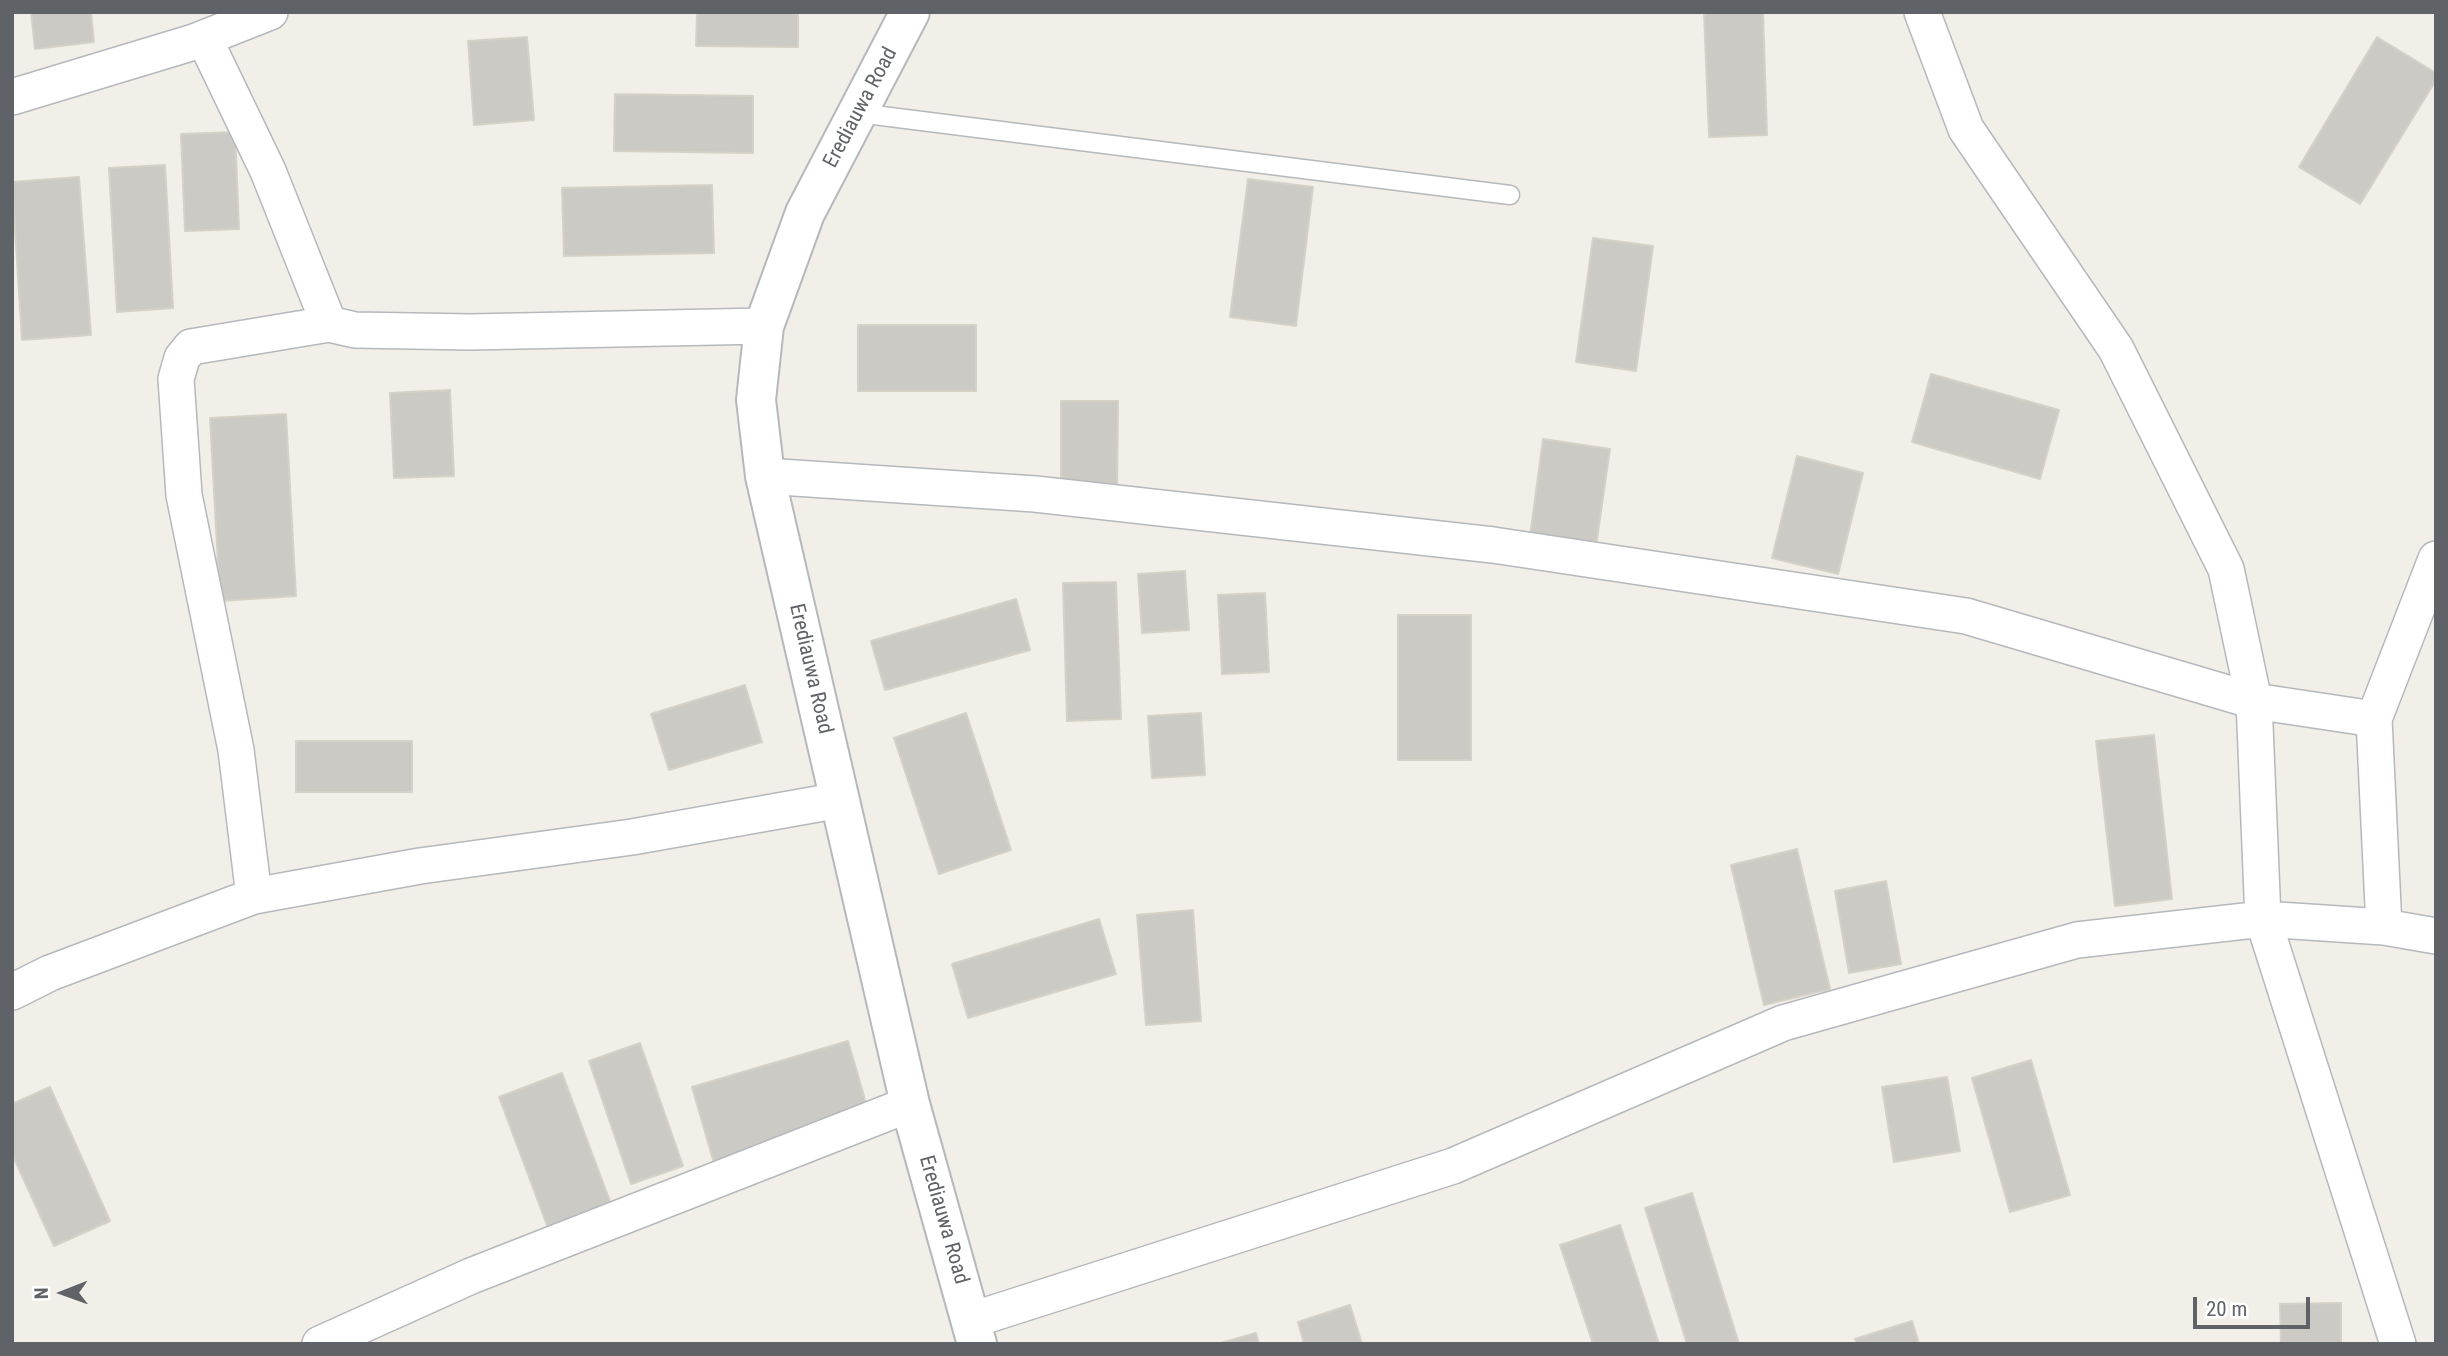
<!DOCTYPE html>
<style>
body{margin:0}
#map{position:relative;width:2448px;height:1356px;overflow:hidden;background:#f1efe8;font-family:"Roboto Condensed",sans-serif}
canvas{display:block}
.frame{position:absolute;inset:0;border:14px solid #5f6368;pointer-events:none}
.north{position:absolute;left:28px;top:1258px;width:70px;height:70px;-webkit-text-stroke:5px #fff;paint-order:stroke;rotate:269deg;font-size:19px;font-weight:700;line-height:28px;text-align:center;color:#5f6368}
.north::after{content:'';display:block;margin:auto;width:24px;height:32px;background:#5f6368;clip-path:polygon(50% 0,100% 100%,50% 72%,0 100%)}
.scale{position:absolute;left:2193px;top:1297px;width:117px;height:32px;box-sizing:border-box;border:4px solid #5f6368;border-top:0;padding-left:9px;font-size:21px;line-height:24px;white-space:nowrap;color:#5f6368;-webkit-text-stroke:5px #fff;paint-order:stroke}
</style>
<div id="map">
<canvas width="2448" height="1356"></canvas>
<div class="frame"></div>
<div class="north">N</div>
<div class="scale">20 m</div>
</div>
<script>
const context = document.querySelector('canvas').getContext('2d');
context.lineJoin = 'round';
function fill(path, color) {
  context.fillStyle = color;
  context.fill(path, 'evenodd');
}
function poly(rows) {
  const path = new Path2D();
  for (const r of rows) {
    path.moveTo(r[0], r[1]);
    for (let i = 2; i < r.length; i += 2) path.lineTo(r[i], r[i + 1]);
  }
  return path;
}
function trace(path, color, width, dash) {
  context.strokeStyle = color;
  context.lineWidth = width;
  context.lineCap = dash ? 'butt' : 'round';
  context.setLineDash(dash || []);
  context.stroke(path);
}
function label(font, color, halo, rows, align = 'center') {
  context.font = font + ' "Roboto Condensed",sans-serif';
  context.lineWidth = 5;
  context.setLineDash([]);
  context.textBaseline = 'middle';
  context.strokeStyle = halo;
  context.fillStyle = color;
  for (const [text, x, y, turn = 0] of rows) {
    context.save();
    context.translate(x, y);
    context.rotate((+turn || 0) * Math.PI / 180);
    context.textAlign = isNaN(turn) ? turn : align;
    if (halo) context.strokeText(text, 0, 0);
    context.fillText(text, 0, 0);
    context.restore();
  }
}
const building = poly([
 [31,12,91,12,94,42,35,49,31,12],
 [697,12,798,12,798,47,696,46,697,12],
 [1704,12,1763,12,1767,135,1709,137,1704,12],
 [527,37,534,120,474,125,468,41,527,37],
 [2377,37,2436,73,2436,80,2360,204,2299,167,2377,37],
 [615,94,753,96,753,153,614,151,615,94],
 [235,132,239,229,185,231,181,134,235,132],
 [165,165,173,308,117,312,109,168,165,165],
 [79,177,91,335,22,340,12,182,79,177],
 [1248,179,1313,187,1296,326,1230,317,1248,179],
 [712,185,714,253,564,256,562,188,712,185],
 [1593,238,1653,246,1636,371,1576,362,1593,238],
 [858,325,976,325,976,391,858,391,858,325],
 [1931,374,2059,410,2040,479,1912,442,1931,374],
 [450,390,454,476,394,478,390,393,450,390],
 [1061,401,1118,401,1117,493,1061,493,1061,401],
 [286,414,296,596,220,601,210,418,286,414],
 [1543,439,1610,449,1595,553,1529,544,1543,439],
 [1797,456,1863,473,1838,574,1772,558,1797,456],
 [1185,571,1189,630,1142,633,1138,574,1185,571],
 [1116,582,1121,719,1067,721,1063,583,1116,582],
 [1265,593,1269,672,1222,674,1218,595,1265,593],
 [1016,599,1030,650,885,690,871,641,1016,599],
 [1398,615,1471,615,1471,760,1398,760,1398,615],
 [745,685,762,742,669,770,651,714,745,685],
 [966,713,1011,850,939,874,894,738,966,713],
 [1201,713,1205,775,1152,778,1148,716,1201,713],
 [2154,735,2172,899,2115,906,2096,741,2154,735],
 [296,741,412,741,412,792,296,792,296,741],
 [1797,849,1830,989,1764,1005,1731,865,1797,849],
 [1886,881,1901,964,1849,973,1835,891,1886,881],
 [1193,910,1201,1021,1146,1025,1137,915,1193,910],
 [1099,919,1116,974,968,1018,952,964,1099,919],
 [848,1041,870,1117,714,1163,692,1087,848,1041],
 [640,1043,683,1166,631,1184,589,1061,640,1043],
 [2031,1060,2070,1195,2010,1212,1972,1078,2031,1060],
 [562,1073,611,1204,548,1228,499,1097,562,1073],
 [1947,1077,1960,1151,1894,1162,1882,1087,1947,1077],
 [50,1087,110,1221,54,1246,12,1154,12,1104,50,1087],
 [1692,1193,1739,1344,1687,1344,1645,1208,1692,1193],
 [1620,1225,1659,1344,1593,1344,1560,1245,1620,1225],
 [2341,1303,2341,1344,2281,1344,2280,1304,2341,1303],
 [1350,1305,1362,1344,1304,1344,1298,1322,1350,1305],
 [1912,1321,1919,1344,1857,1344,1855,1339,1912,1321],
 [1256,1333,1259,1344,1217,1344,1256,1333]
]);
const service = poly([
 [858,113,1510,195]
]);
const minor = poly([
 [1922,12,1966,129,2116,349,2226,569,2254,701,2263,919,2398,1344],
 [204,38,268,171,329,324],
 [12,97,194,42,270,12],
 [765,476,1035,494,1493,545,1966,616,2254,701,2374,719],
 [254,896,236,750,184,495,176,379,182,358,191,347,329,324,355,330,470,332,764,326],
 [2384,927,2374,719,2436,559],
 [12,992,50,973,254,896,420,866,632,837,840,800],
 [972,1320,1453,1166,1783,1023,2077,940,2263,919,2384,927,2436,936],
 [320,1344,471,1276,910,1104]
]);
const tertiary = poly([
 [910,12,805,213,764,326,756,400,765,476,910,1104,977,1344]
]);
const streetNames = [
 ["Erediauwa Road",861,108,-62],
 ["Erediauwa Road",810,669,77],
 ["Erediauwa Road",943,1220,74]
];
fill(building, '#cccac5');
trace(building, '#d6d1c6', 2);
trace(service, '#b5b8bc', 21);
trace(minor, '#b5b8bc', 38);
trace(tertiary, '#b5b8bc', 42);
trace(service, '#fff', 18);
trace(minor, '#fff', 35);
trace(tertiary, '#fff', 38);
label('21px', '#5f6368', '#fff', streetNames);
</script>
